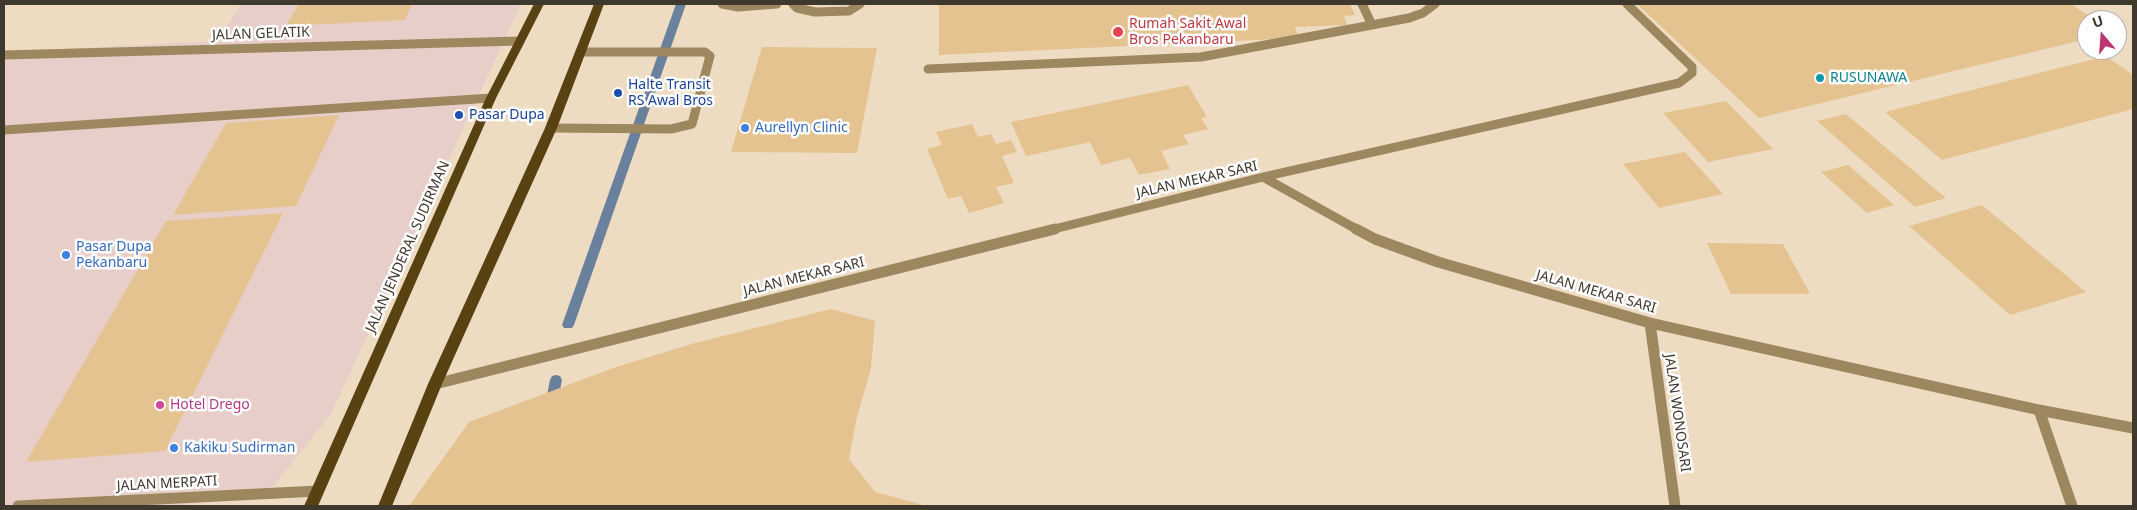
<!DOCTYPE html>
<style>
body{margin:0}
#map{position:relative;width:2137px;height:510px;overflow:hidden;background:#eedcc2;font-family:"Noto Sans",sans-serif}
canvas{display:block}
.frame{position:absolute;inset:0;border:5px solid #3e382d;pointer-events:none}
.north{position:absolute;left:2077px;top:10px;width:50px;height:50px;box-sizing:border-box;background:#fff;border:1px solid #b2afab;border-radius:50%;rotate:342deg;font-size:14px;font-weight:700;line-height:20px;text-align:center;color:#3e382d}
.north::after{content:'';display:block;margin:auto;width:18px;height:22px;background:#bc3573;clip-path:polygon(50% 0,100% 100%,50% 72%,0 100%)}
</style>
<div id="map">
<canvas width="2137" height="510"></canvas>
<div class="frame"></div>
<div class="north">U</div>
</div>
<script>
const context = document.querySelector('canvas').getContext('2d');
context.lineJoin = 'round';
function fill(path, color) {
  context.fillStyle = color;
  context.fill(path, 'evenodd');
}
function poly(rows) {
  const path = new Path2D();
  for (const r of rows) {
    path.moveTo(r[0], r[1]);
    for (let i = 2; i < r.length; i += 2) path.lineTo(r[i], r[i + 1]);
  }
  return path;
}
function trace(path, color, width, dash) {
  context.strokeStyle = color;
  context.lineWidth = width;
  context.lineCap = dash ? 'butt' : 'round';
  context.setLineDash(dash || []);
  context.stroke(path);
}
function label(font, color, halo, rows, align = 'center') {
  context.font = font + ' "Noto Sans",sans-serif';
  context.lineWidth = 5;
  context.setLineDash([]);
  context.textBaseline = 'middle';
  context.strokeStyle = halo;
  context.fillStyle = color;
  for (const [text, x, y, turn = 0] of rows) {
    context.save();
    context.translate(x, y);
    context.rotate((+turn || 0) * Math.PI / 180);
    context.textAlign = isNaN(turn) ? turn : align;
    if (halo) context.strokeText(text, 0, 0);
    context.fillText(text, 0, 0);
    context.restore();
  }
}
const commercial = poly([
 [241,4,521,4,331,414,264,498,168,506,4,506,4,52,217,41]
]);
const stream = poly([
 [676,4,686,4,574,325,572,328,564,328,562,325,676,4],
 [556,375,560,376,562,380,557,405,555,409,551,410,547,409,545,405,550,380,552,376,556,375]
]);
const building = poly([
 [299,4,412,4,405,20,286,26],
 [939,4,1350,4,1355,15,1344,16,1347,25,1295,27,1298,38,939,55],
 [1637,4,2071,4,2095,20,2087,20,2087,39,1759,118],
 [762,47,877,48,857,153,731,152],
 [2106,56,2133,75,2133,109,1942,160,1885,112],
 [1188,85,1207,117,1201,118,1208,129,1183,135,1189,144,1161,151,1170,169,1139,175,1130,158,1101,165,1090,142,1026,156,1011,122],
 [1726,101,1773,149,1708,162,1663,113],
 [1846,114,1946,198,1915,207,1817,121],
 [339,115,296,206,173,215,226,123],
 [972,124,978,137,991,134,996,144,1011,140,1017,152,1002,156,1014,183,996,187,1004,203,969,213,961,196,948,199,927,149,942,145,936,132],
 [1685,152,1723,194,1659,208,1623,164],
 [1848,165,1894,205,1867,213,1821,172],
 [1982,205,2086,292,2010,315,1909,226],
 [283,213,165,451,26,462,166,221],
 [1707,243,1783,244,1810,294,1731,294],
 [831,309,875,321,871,368,856,421,849,459,875,492,927,506,409,506,469,422,616,367,695,343]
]);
const lane = poly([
 [722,4,738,7,777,4],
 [793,4,797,8,815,12,849,11,860,4],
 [1362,4,1372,25],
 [928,69,1201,57,1409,18,1423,13,1435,4],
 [551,128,671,129,692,124,710,56,705,52,582,52]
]);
const streetFar1 = poly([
 [4,55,520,41],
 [4,130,491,98],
 [1263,177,1358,230],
 [1050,230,1263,177,1679,83,1692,73,1692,67,1627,4]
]);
const street = poly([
 [1356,229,1375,239,1438,262,1650,323,2039,410,2133,428],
 [1650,323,1675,506],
 [435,384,1055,229],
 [2039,410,2072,506],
 [18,506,318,491]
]);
const primary = poly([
 [534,4,544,4,496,98,318,506,304,506,486,98,534,4],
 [594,4,604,4,557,128,442,384,392,506,378,506,428,384,545,128,594,4]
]);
const markers = [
 [1118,32,6,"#e0444e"],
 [1820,78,5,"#0f9aa8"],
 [618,93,5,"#1a4fb4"],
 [459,115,5,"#1a4fb4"],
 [745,128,5,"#3f7fe0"],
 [66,255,5,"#3f7fe0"],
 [160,405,5,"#d1479c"],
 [174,448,5,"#3f7fe0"]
];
const healthNames = [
 ["Rumah Sakit Awal",1129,24],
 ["Bros Pekanbaru",1129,40]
];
const streetNames = [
 ["JALAN GELATIK",261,34,-2],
 ["JALAN MEKAR SARI",1197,180,-13],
 ["JALAN JENDERAL SUDIRMAN",408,247,-66],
 ["JALAN MEKAR SARI",804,277,-14],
 ["JALAN MEKAR SARI",1596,292,16],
 ["JALAN WONOSARI",1677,413,82],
 ["JALAN MERPATI",167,484,-3]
];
const cultureNames = [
 ["RUSUNAWA",1830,78]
];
const transitNames = [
 ["Halte Transit",628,85],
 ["RS Awal Bros",628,101],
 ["Pasar Dupa",469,115]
];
const shopNames = [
 ["Aurellyn Clinic",755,128],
 ["Pasar Dupa",76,247],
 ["Pekanbaru",76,263],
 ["Kakiku Sudirman",184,448]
];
const hotelNames = [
 ["Hotel Drego",170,405]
];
fill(commercial, '#e8cec9');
fill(stream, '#69819d');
fill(building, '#e5c390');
trace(lane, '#9d875f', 9);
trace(streetFar1, '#9d875f', 9);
trace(street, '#9d875f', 11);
fill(primary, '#594212');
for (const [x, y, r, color] of markers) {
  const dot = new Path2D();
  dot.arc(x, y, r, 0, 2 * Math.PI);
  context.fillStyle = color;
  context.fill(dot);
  trace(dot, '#fff', 2);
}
label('14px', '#be3a42', '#fff', healthNames, 'left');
label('14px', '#3e382d', '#fff', streetNames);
label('14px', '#0d838f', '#fff', cultureNames, 'left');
label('14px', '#164399', '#fff', transitNames, 'left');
label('14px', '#366cbe', '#fff', shopNames, 'left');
label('14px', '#b23c85', '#fff', hotelNames, 'left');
</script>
